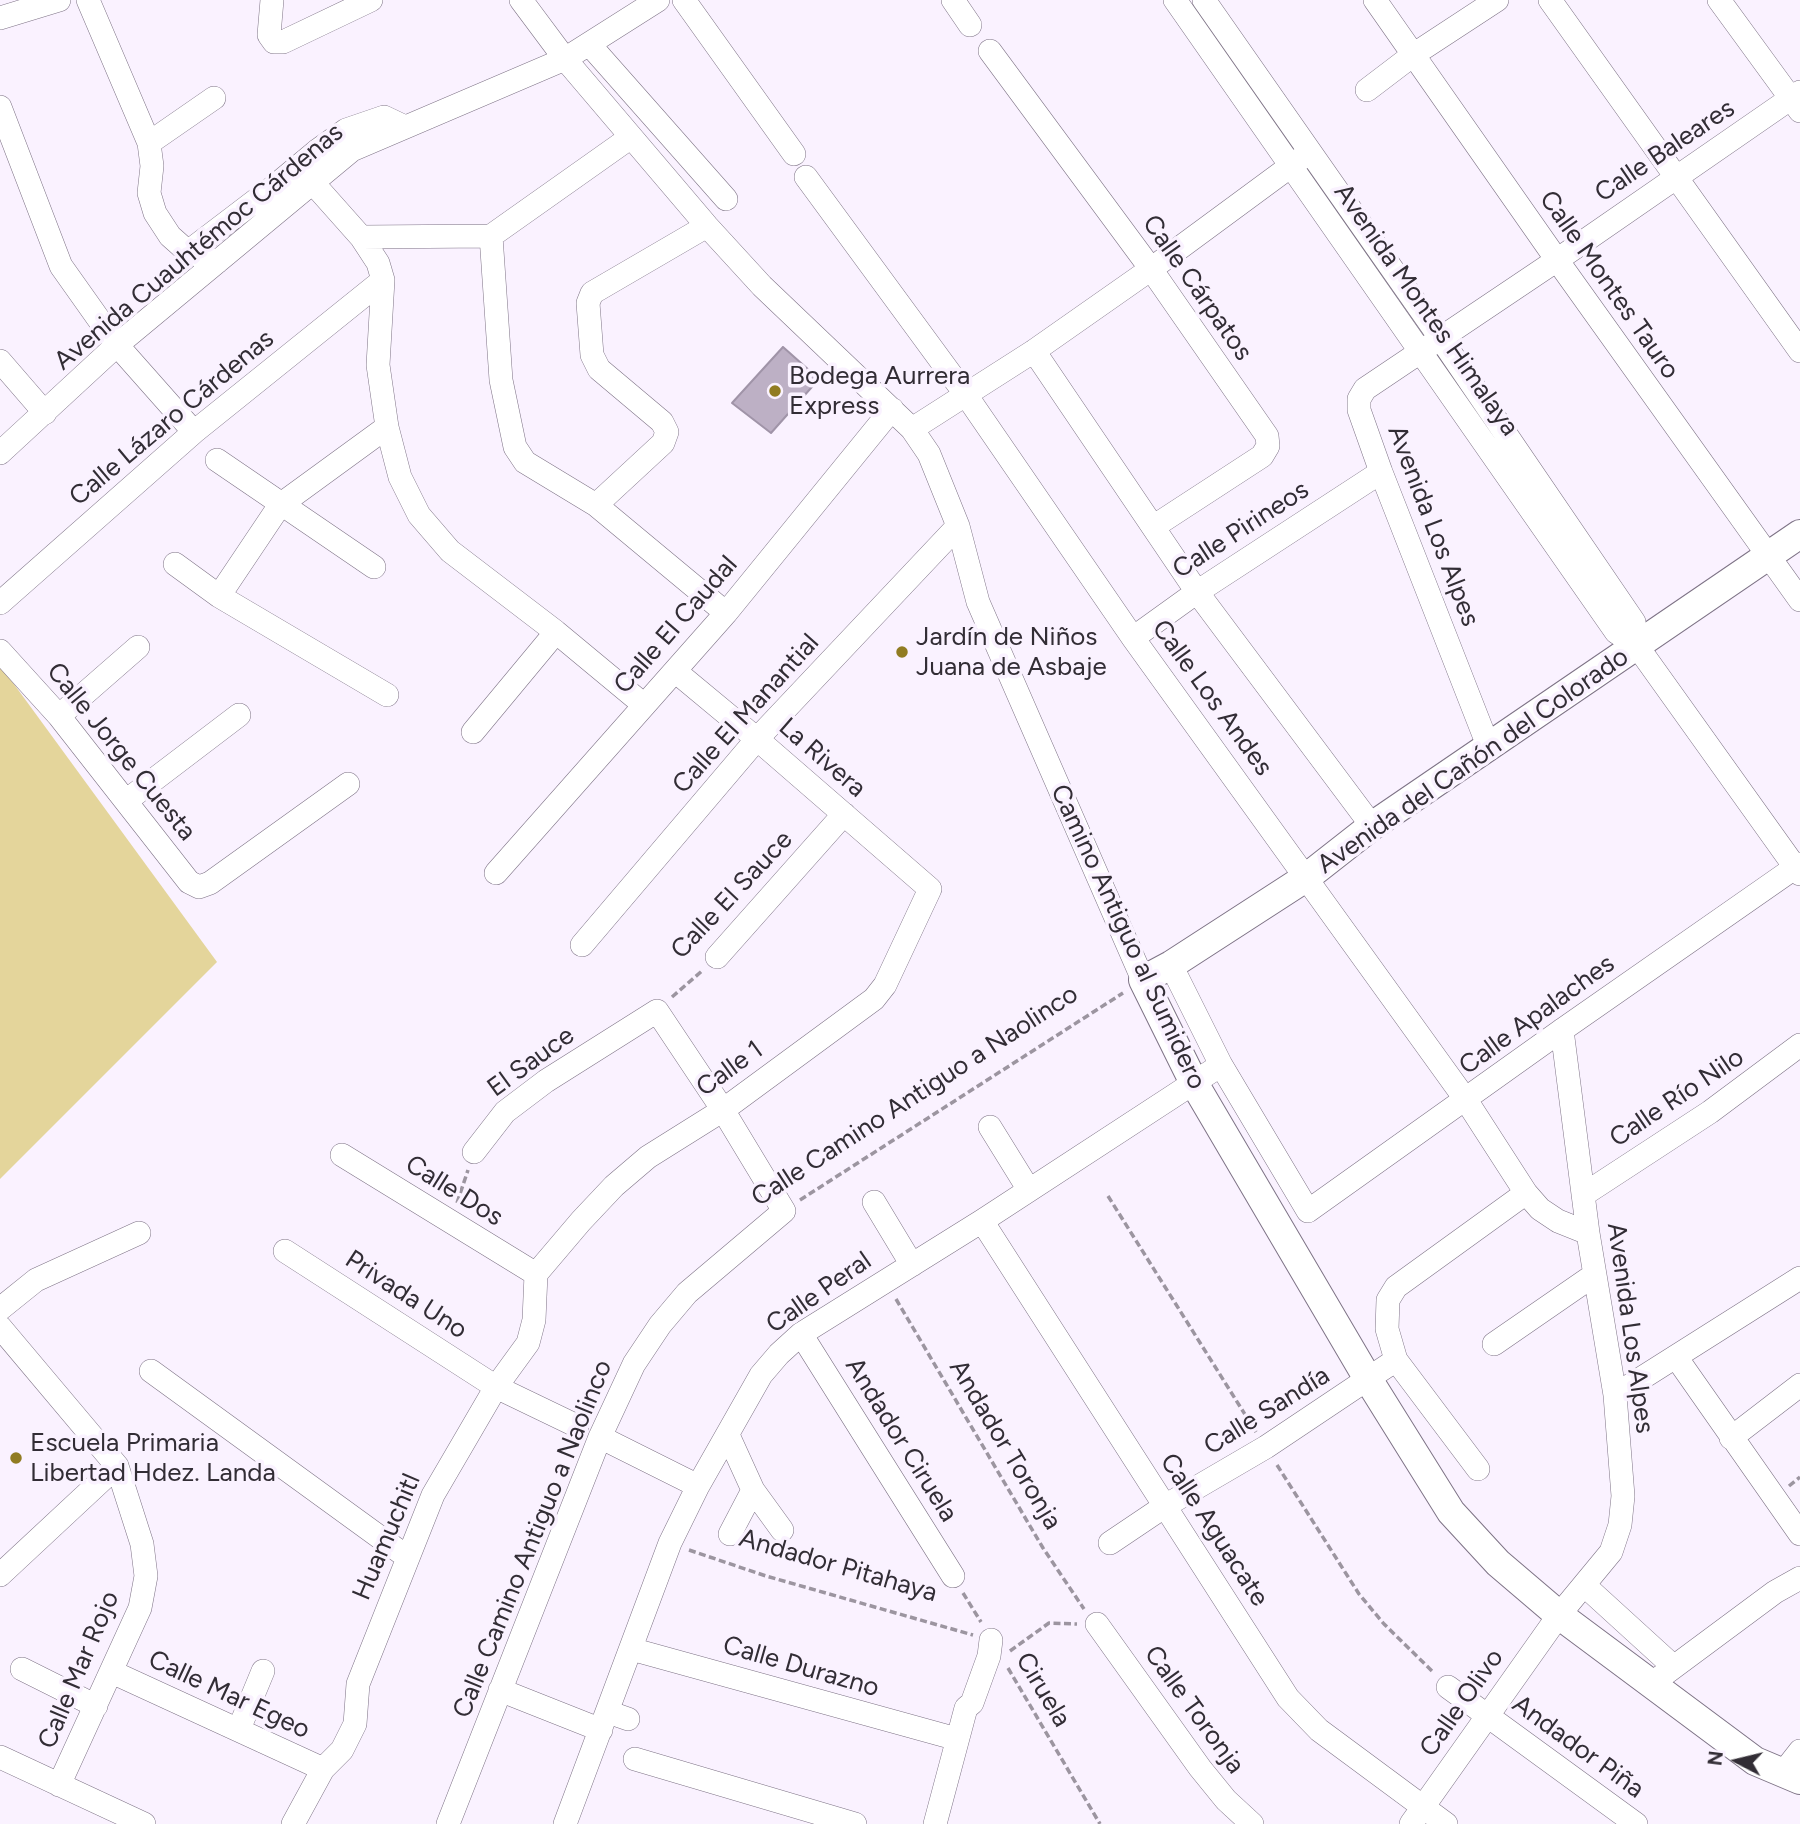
<!DOCTYPE html>
<meta charset="utf-8">
<style>
body{margin:0}
#map{position:relative;width:1800px;height:1824px;overflow:hidden;background:#faf2ff;font-family:Figtree,sans-serif}
canvas{display:block}
.north{position:absolute;left:1702px;top:1726px;width:70px;height:70px;-webkit-text-stroke:5px #faf2ff;paint-order:stroke;rotate:277deg;font-size:19px;font-weight:700;line-height:28px;text-align:center;color:#322d35}
.north::after{content:'';display:block;margin:auto;width:24px;height:32px;background:#322d35;clip-path:polygon(50% 0,100% 100%,50% 72%,0 100%)}
</style>
<div id="map">
<canvas width="1800" height="1824"></canvas>
<div class="north">N</div>
</div>
<script>
const context = document.querySelector('canvas').getContext('2d');
context.lineJoin = 'round';
function fill(path, color) {
  context.fillStyle = color;
  context.fill(path, 'evenodd');
}
function poly(rows) {
  const path = new Path2D();
  for (const r of rows) {
    path.moveTo(r[0], r[1]);
    for (let i = 2; i < r.length; i += 2) path.lineTo(r[i], r[i + 1]);
  }
  return path;
}
function trace(path, color, width, dash) {
  context.strokeStyle = color;
  context.lineWidth = width;
  context.lineCap = dash ? 'butt' : 'round';
  context.setLineDash(dash || []);
  context.stroke(path);
}
function label(font, color, halo, rows, align = 'center') {
  context.font = font + ' Figtree,sans-serif';
  context.lineWidth = 7;
  context.setLineDash([]);
  context.textBaseline = 'middle';
  context.strokeStyle = halo;
  context.fillStyle = color;
  for (const [text, x, y, turn = 0] of rows) {
    context.save();
    context.translate(x, y);
    context.rotate((+turn || 0) * Math.PI / 180);
    context.textAlign = isNaN(turn) ? turn : align;
    if (halo) context.strokeText(text, 0, 0);
    context.fillText(text, 0, 0);
    context.restore();
  }
}
const green = poly([
 [0,665,217,962,0,1179]
]);
const building = poly([
 [783,347,819,379,771,433,732,403,783,347]
]);
const path = poly([
 [672,997,703,970],
 [1108,1196,1256,1432],
 [800,1200,1123,993],
 [457,1203,468,1170],
 [896,1299,1043,1548,1084,1609],
 [1277,1465,1359,1594,1384,1624,1434,1673],
 [1789,1486,1800,1477],
 [689,1550,766,1576,973,1635],
 [963,1593,981,1622],
 [1010,1651,1049,1623,1077,1624],
 [1008,1668,1100,1824]
]);
const minor = poly([
 [88,0,149,143,152,166,149,193,155,213,170,236,188,252,217,262],
 [272,0,269,35,274,42,283,42,371,0],
 [521,0,565,59,707,226,762,286,912,429,929,454,958,526,978,602,1143,980],
 [684,0,794,154],
 [953,0,970,25],
 [1175,0,1616,632,1637,646,1800,874],
 [1204,0,1441,339,1634,622,1637,646],
 [1375,0,1557,260,1800,600],
 [1550,0,1800,351],
 [1719,0,1800,111],
 [0,18,59,0],
 [589,44,726,199],
 [990,51,1151,269,1267,436,1268,446,1262,456,1153,527],
 [1367,90,1413,55,1497,0],
 [0,107,61,266,117,345,194,432],
 [149,143,214,98],
 [806,177,966,395,1133,638,1466,1100,1526,1193,1540,1209,1558,1221,1588,1233],
 [313,183,361,237,378,263,383,280,378,365,387,427,400,477,419,515,450,551,556,632,644,705],
 [491,236,501,380,515,447,525,462,596,505,726,613],
 [361,237,491,236,631,137],
 [188,252,276,185,318,150,346,130,384,117,405,127],
 [1034,351,1197,592,1372,826],
 [0,361,45,413],
 [912,429,1034,351,1151,269,1303,157],
 [0,453,117,345,352,150,565,59,658,0],
 [217,460,374,567],
 [596,505,663,443,667,432,662,422,599,369,592,355,588,303,592,293,707,226],
 [175,564,219,596,387,695],
 [219,596,280,505,387,427],
 [0,603,194,432,383,280],
 [1133,638,1197,592,1381,472],
 [0,651,59,716,189,882,199,887,210,883,348,784],
 [59,716,138,647],
 [473,732,556,632],
 [1489,748,1381,472,1359,410,1359,399,1365,389,1557,260,1800,92],
 [126,801,239,715],
 [496,873,726,613,892,409],
 [582,945,757,739,958,526],
 [717,957,844,814],
 [1171,965,1221,1065,1308,1211,1562,1030,1800,864],
 [990,1127,1029,1190],
 [342,1155,536,1274],
 [1583,1195,1710,1112,1800,1045],
 [874,1202,912,1265],
 [982,1221,1288,1698,1319,1730,1446,1824],
 [285,1251,496,1387,577,1426],
 [536,1274,581,1221,614,1186,648,1157,723,1110,874,999,885,985,930,889,757,739,675,671],
 [0,1309,36,1280,139,1233],
 [0,1327,117,1466,142,1544,146,1576,140,1608,59,1785],
 [801,1334,953,1576],
 [1494,1344,1594,1275],
 [1676,1357,1800,1534],
 [151,1371,407,1557],
 [1615,1395,1800,1278],
 [728,1435,753,1490,782,1530],
 [600,1437,698,1486],
 [1731,1438,1800,1385],
 [1478,1469,1396,1360,1387,1329,1388,1300,1396,1287,1526,1193],
 [730,1534,753,1490],
 [1110,1543,1165,1506,1266,1447,1396,1360],
 [0,1575,117,1466],
 [1584,1585,1674,1667],
 [1097,1624,1200,1768,1226,1800,1252,1824],
 [631,1649,957,1739],
 [22,1669,96,1706],
 [112,1672,323,1769],
 [1651,1684,1775,1592,1800,1578],
 [1448,1687,1636,1824],
 [500,1690,601,1730],
 [608,1712,628,1719],
 [239,1729,263,1671],
 [0,1757,144,1824],
 [635,1759,855,1824],
 [1782,1774,1800,1751],
 [293,1824,323,1769,342,1750,355,1724,358,1684,433,1495,496,1387,528,1343,534,1320,536,1274],
 [448,1824,600,1437,634,1364,660,1325,687,1293,784,1211,723,1110,657,1011,546,1081,505,1112,474,1152],
 [565,1824,670,1543,698,1486,761,1375,779,1354,801,1334,982,1221,1221,1065],
 [935,1824,966,1708,972,1703,989,1656,991,1640],
 [1411,1824,1559,1615,1611,1552,1620,1525,1623,1496,1615,1395,1588,1233,1562,1030]
]);
const major = poly([
 [1800,534,1372,826,1307,877,1171,965,1143,980,1194,1083,1368,1379,1451,1512,1498,1563,1559,1615,1755,1761,1800,1780]
]);
const markers = [
 [775,391,7,"#917c22"],
 [902,652,7,"#917c22"],
 [16,1458,7,"#917c22"]
];
const streetNames = [
 ["Calle Baleares",1665,151,-34],
 ["Avenida Cuauhtémoc Cárdenas",199,247,-40],
 ["Calle Montes Tauro",1609,285,55],
 ["Calle Cárpatos",1197,288,55],
 ["Avenida Montes Himalaya",1426,310,55],
 ["Calle Lázaro Cárdenas",172,418,-40],
 ["Avenida Los Alpes",1433,526,69],
 ["Calle Pirineos",1241,530,-33],
 ["Calle El Caudal",676,625,-49],
 ["Calle Los Andes",1212,698,54],
 ["Calle El Manantial",746,714,-48],
 ["Calle Jorge Cuesta",121,752,51],
 ["La Rivera",822,758,41],
 ["Avenida del Cañón del Colorado",1473,761,-35],
 ["Calle El Sauce",732,895,-47],
 ["Camino Antiguo al Sumidero",1128,937,65],
 ["Calle Apalaches",1537,1015,-36],
 ["El Sauce",531,1062,-36],
 ["Calle 1",730,1069,-36],
 ["Calle Camino Antiguo a Naolinco",915,1096,-33],
 ["Calle Río Nilo",1677,1098,-34],
 ["Calle Dos",454,1191,32],
 ["Calle Peral",819,1293,-35],
 ["Privada Uno",406,1295,33],
 ["Avenida Los Alpes",1630,1328,82],
 ["Calle Sandía",1267,1411,-32],
 ["Andador Ciruela",901,1440,58],
 ["Andador Toronja",1005,1445,59],
 ["Calle Aguacate",1214,1530,57],
 ["Huamuchitl",387,1537,-67],
 ["Calle Camino Antiguo a Naolinco",533,1539,-68],
 ["Andador Pitahaya",838,1566,16],
 ["Calle Durazno",801,1667,16],
 ["Calle Mar Rojo",79,1670,-67],
 ["Ciruela",1043,1690,59],
 ["Calle Mar Egeo",229,1695,25],
 ["Calle Olivo",1462,1703,-55],
 ["Calle Toronja",1194,1710,54],
 ["Andador Piña",1578,1747,36]
];
const poiNames = [
 ["Bodega Aurrera",789,376],
 ["Express",789,406],
 ["Jardín de Niños",916,637],
 ["Juana de Asbaje",916,667],
 ["Escuela Primaria",30,1443],
 ["Libertad Hdez. Landa",30,1473]
];
fill(green, '#e4d59b');
fill(building, '#bdb0c5');
trace(building, '#a094a8', 2);
trace(minor, '#7e7386', 24);
trace(major, '#7e7386', 30);
trace(path, '#9c95a0', 3.5, [7, 3.5]);
trace(minor, '#fff', 23);
trace(major, '#fff', 28);
for (const [x, y, r, color] of markers) {
  const dot = new Path2D();
  dot.arc(x, y, r, 0, 2 * Math.PI);
  context.fillStyle = color;
  context.fill(dot);
  trace(dot, '#faf2ff', 2.5);
}
label('26px', '#322d35', '#faf2ff', streetNames);
label('26px', '#322d35', '#faf2ff', poiNames, 'left');
</script>
